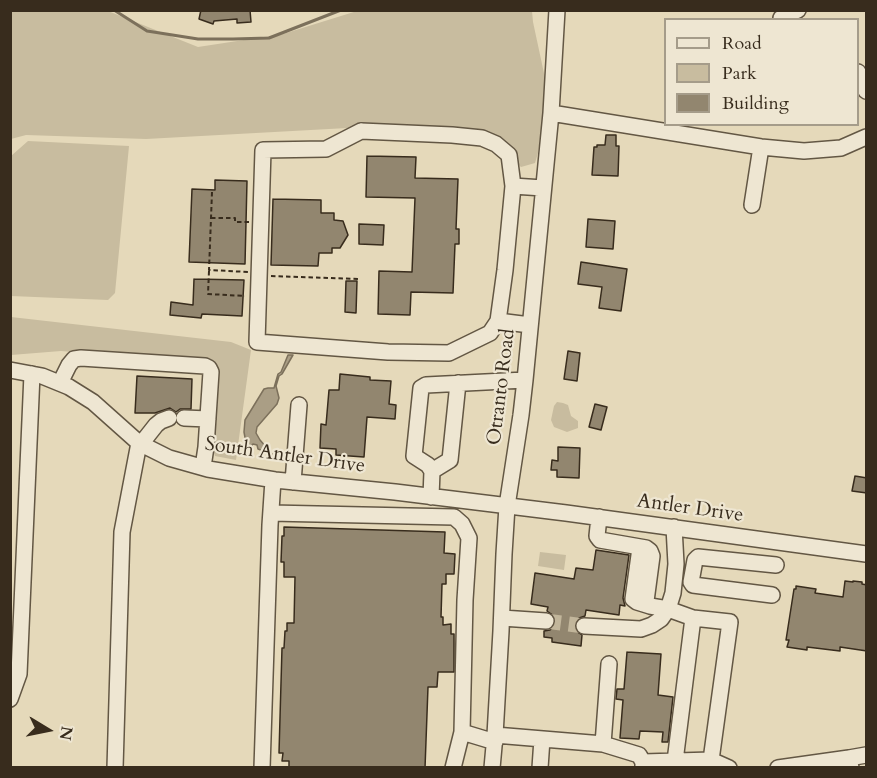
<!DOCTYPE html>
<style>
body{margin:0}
#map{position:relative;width:877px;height:778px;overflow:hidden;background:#e5d9ba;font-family:Cardo,serif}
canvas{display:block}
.frame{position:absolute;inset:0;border:12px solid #382c1d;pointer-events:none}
.legend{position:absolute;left:664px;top:18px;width:195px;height:108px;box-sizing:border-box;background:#eee6d2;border:2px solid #a59c8a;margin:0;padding:8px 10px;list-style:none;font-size:18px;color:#382c1d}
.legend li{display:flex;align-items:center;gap:12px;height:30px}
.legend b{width:30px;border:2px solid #a59c8a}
.north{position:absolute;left:18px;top:700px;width:60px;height:60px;-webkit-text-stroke:4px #eee6d2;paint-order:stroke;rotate:100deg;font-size:16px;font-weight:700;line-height:24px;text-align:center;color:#382c1d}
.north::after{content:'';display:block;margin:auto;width:21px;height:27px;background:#382c1d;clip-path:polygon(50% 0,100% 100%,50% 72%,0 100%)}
</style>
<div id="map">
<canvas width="877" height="778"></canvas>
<div class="frame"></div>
<ul class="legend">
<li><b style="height:8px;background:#eee6d2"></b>Road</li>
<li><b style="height:16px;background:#c8bc9f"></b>Park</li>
<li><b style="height:16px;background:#92866f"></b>Building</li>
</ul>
<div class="north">N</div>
</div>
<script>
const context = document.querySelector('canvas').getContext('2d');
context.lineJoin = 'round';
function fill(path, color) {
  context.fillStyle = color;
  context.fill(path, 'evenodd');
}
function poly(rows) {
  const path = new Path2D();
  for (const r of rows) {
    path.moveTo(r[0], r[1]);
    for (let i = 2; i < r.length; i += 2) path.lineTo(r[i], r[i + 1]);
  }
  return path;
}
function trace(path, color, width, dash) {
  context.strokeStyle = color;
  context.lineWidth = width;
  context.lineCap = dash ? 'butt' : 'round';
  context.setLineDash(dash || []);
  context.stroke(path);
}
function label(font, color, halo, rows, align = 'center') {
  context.font = font + ' Cardo,serif';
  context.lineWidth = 4.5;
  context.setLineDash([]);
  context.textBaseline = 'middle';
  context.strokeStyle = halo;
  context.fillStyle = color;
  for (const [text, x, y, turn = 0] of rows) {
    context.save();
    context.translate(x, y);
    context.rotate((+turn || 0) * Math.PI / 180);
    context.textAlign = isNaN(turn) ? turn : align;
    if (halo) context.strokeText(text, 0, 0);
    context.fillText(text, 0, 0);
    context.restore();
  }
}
const green = poly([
 [11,11,108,11,198,47,283,34,357,11,532,11,533,22,545,78,543,116,538,153,535,163,521,167,506,152,476,133,384,126,146,139,26,135,11,139],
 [28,141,129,146,115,293,108,300,11,296,11,156],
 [11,317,231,342,251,350,236,460,215,456,211,443,219,376,211,364,61,351,11,355],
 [557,402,563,403,568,405,571,416,578,421,578,428,567,432,554,427,551,420,554,406],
 [540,552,566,555,564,570,538,566]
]);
const water = poly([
 [288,355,293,355,282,374,279,376,276,386,279,398,277,404,257,427,256,433,260,440,272,454,258,449,257,445,253,444,248,450,244,449,246,443,244,432,245,420,264,389,268,388,274,388,278,374,281,372,288,355]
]);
const stream = poly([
 [114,10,147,31,198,39,233,39,269,38,341,10]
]);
const building = poly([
 [201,10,250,10,251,22,237,23,237,19,214,21,213,24,199,19,201,10],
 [606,135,616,135,616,146,619,146,618,176,592,175,594,147,597,147,597,145,605,145,606,135],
 [367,156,416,157,415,178,458,179,456,229,459,229,459,244,455,244,453,293,411,292,410,315,378,314,379,271,412,272,415,198,366,197,367,156],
 [215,180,247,181,245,264,189,262,192,189,215,190,215,180],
 [273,199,321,200,321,213,334,213,334,220,343,221,348,235,340,248,332,248,332,253,319,253,318,266,271,265,273,199],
 [588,219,615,221,613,249,586,247,588,219],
 [359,224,384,225,383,245,359,244,359,224],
 [581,262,627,269,621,311,599,308,602,287,578,284,581,262],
 [194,279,244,280,242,316,202,314,201,318,170,315,171,302,193,305,194,279],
 [346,281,357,281,356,313,345,312,346,281],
 [568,351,580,353,577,381,564,379,568,351],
 [340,374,370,377,370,380,391,381,389,404,396,405,395,419,367,417,364,457,336,455,336,449,320,448,321,424,326,425,329,390,339,390,340,374],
 [137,376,192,379,191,409,180,409,176,412,170,408,155,413,135,413,137,376],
 [595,404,607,407,601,430,589,427,595,404],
 [558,447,580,448,579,478,557,477,557,470,551,470,552,460,558,461,558,447],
 [855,476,867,478,867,493,852,491,855,476],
 [284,527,445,532,444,553,455,554,454,574,446,574,446,584,442,584,441,617,443,617,443,625,451,624,451,634,454,634,454,672,438,672,437,687,428,687,425,768,289,768,289,761,282,761,283,753,279,753,282,648,284,648,285,631,287,631,287,623,294,623,295,577,284,577,284,562,281,562,282,536,284,536,284,527],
 [596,550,629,555,623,598,625,606,620,605,619,615,586,610,585,616,579,618,574,625,576,631,582,635,581,646,552,642,552,638,544,637,544,631,550,630,554,626,556,621,554,616,547,611,548,607,531,604,535,573,574,579,576,568,593,570,596,550],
 [845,581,853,582,853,581,862,582,862,584,867,585,867,651,840,647,840,651,807,647,807,650,787,647,789,640,786,640,794,589,796,589,796,586,816,589,815,593,843,597,845,581],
 [627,652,661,654,658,695,673,697,668,742,662,742,663,732,640,731,639,739,620,738,623,700,616,699,617,689,624,689,627,652]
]);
const minorTunnel = poly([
 [546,621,584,626]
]);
const path = poly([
 [212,192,209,270,248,272],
 [211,218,235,218,235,222,249,222],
 [209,271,208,294,245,296],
 [271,276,358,279]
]);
const minor = poly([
 [781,18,798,10],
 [858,72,866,91],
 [551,113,761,147,804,151,841,148,866,137],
 [361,131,452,135,482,138,496,144,509,155,513,186,505,270,498,321,490,333,449,353,388,352,257,342,263,150,326,149,361,131],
 [513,186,543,188],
 [752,205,761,147],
 [498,321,530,325],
 [10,370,42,376,69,387,93,402,139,443,169,458,208,469,275,480,395,492,566,513,866,554],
 [60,383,69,365,74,359,81,358,205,366,209,368,211,372,206,447,203,467],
 [184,418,208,419],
 [141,444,156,425,161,421,169,418],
 [432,471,450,460,458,383],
 [293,482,299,405],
 [431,497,432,471,428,465,414,456,421,388,426,385,525,380],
 [271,513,454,517,462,524,469,538,465,600,462,732,453,768],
 [674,527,676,564,673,593,668,609,693,618],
 [640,548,633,599,637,602,650,606],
 [772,595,693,585,691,582,695,560,698,557,776,565],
 [502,618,546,621],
 [584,626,641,629,652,625,661,619,668,609,650,606,646,601,652,556,650,551,646,548,600,540,597,536,599,517],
 [10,699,19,674,32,374],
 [462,732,495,742],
 [495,735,603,744,639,755,643,762,643,768],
 [603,744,609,664],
 [849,758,866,755],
 [711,760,729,768],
 [643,762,711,760,730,622,693,618,675,761],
 [115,768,122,532,139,443],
 [262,768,270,525,273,480],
 [492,768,495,735,501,631,504,554,507,506,521,415,525,380,551,113,557,10],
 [540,768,542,739],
 [778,768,849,758,851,768]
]);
const streetNames = [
 ["Otranto Road",502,387,-83],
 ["South Antler Drive",285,456,8],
 ["Antler Drive",690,509,8]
];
fill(green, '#c8bc9f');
fill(water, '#aa9e85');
trace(water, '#7c705b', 1.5);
trace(stream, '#7c705b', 3);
fill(building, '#92866f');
trace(building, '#382c1d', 1.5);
trace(minorTunnel, '#c2b69b', 15, [15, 8]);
trace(minor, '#635744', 18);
trace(path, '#382c1d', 2, [4.5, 3]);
trace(minor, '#eee6d2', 15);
label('20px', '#382c1d', '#eee6d2', streetNames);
</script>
